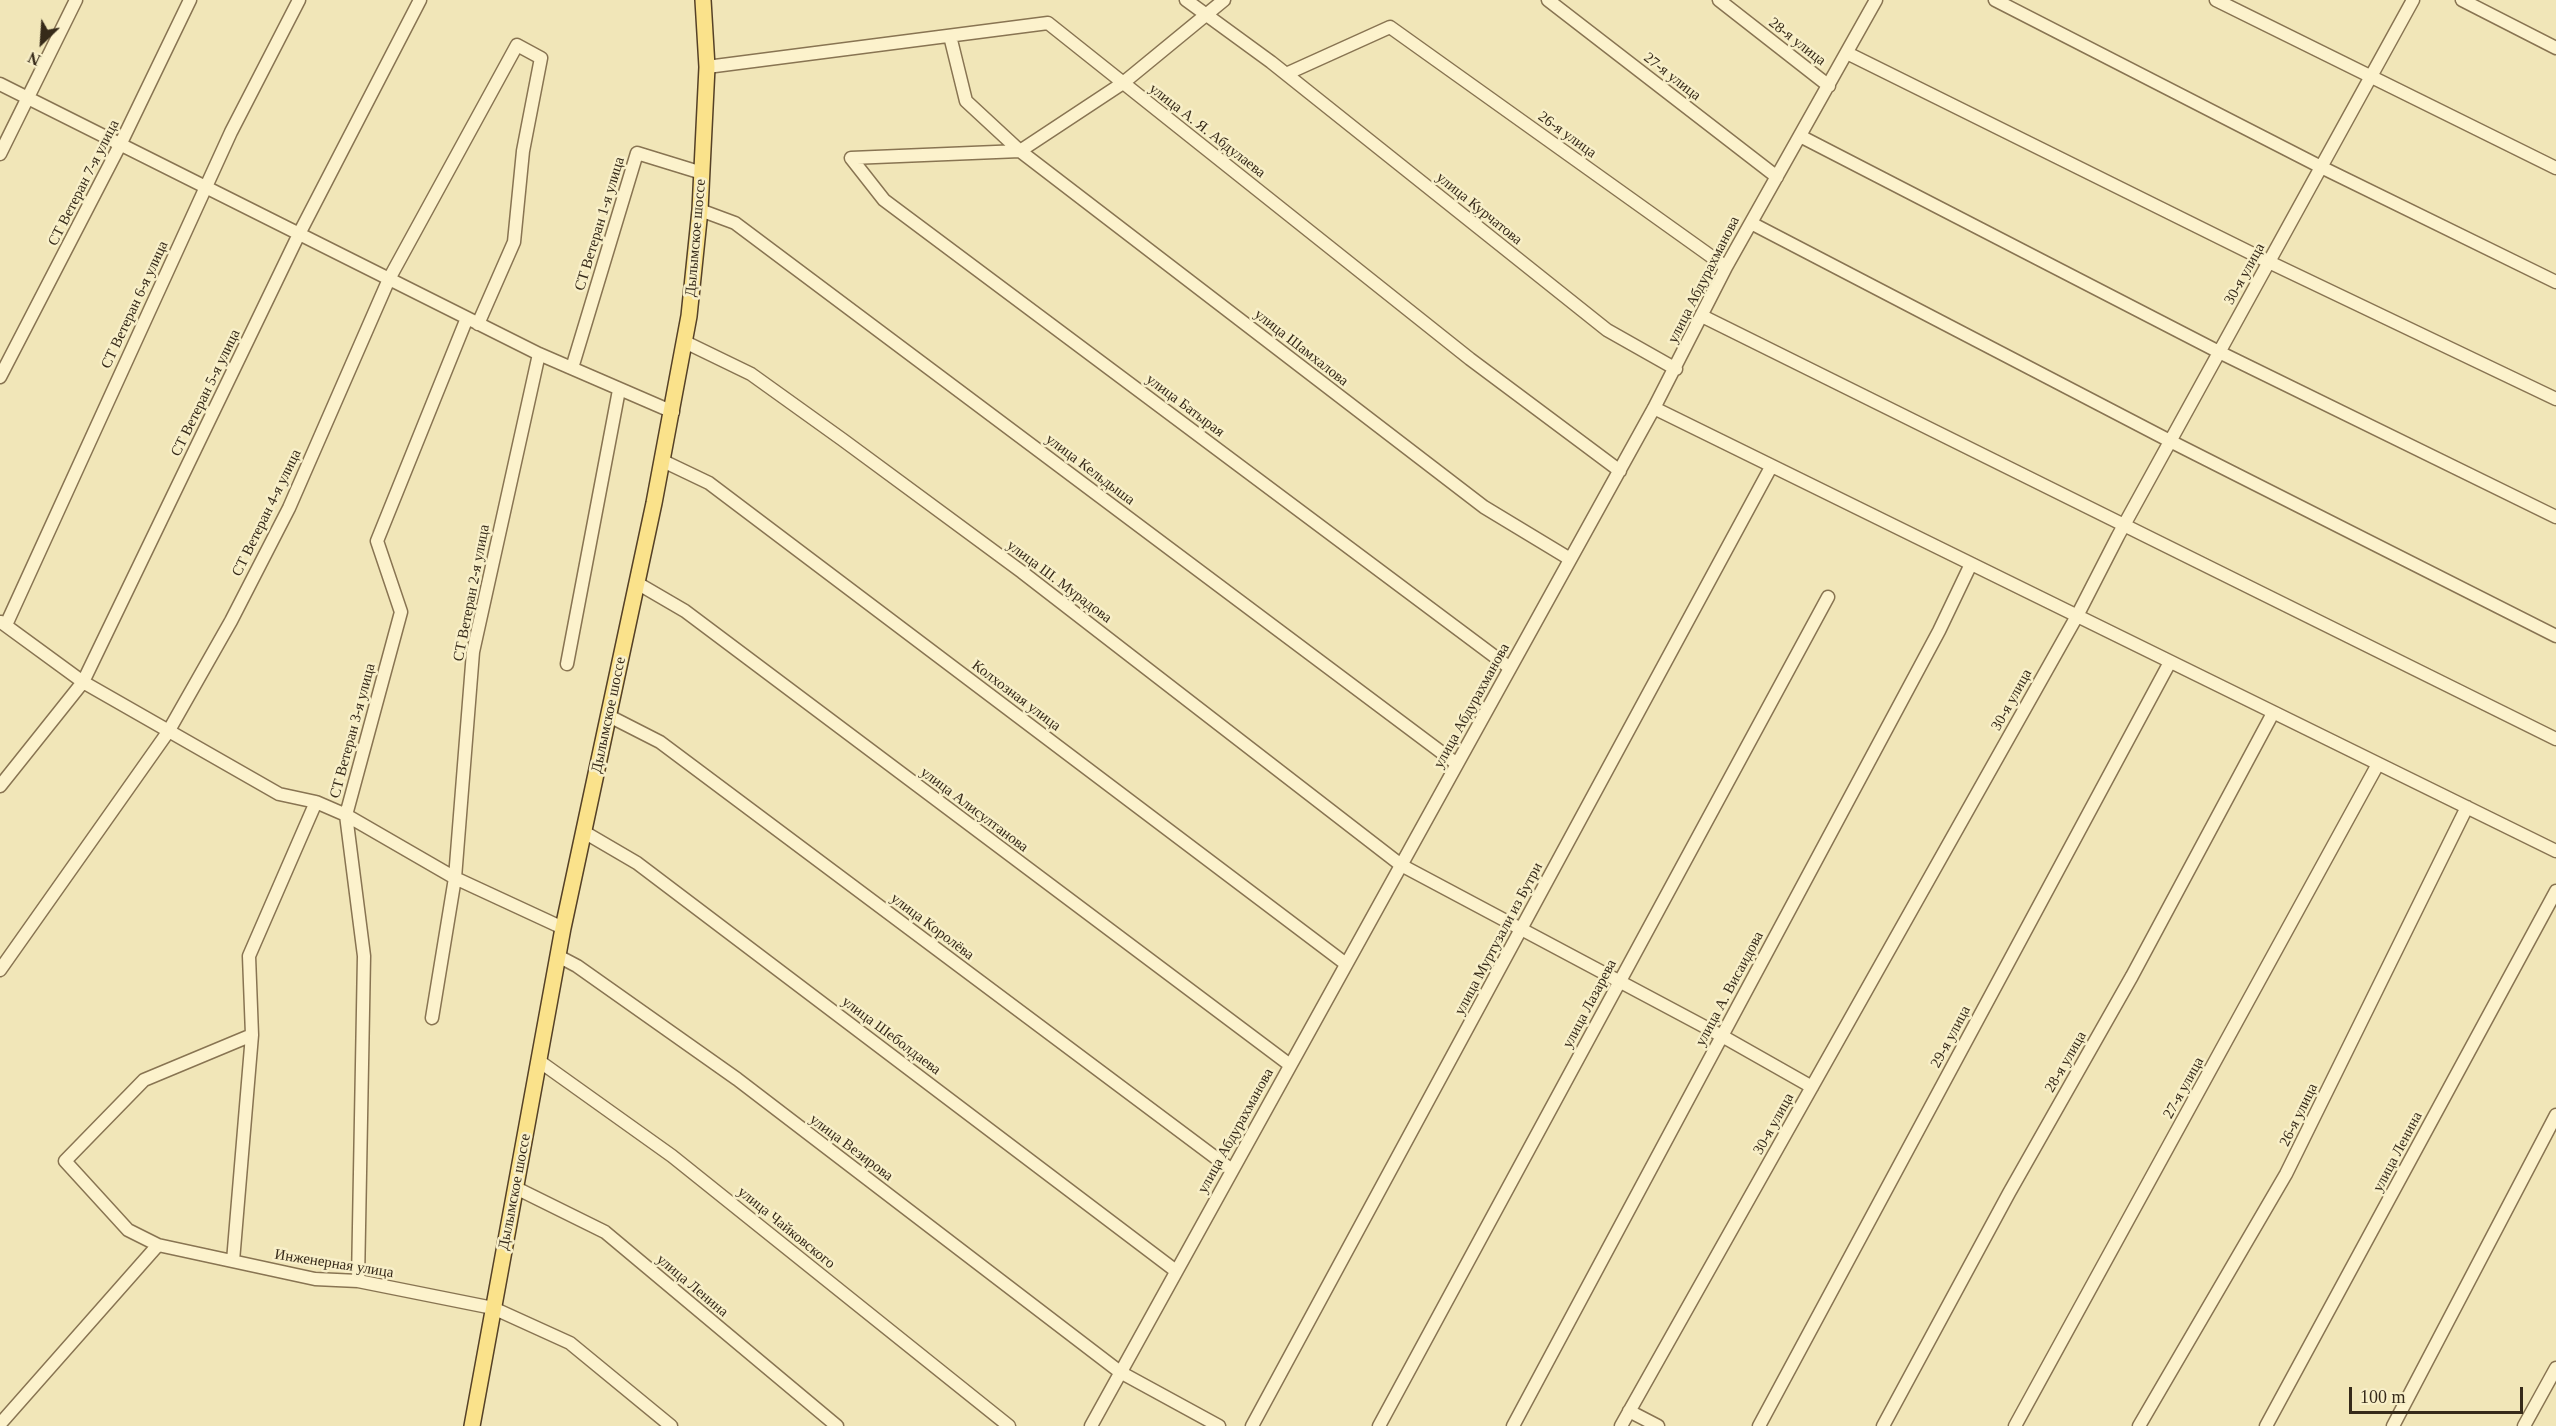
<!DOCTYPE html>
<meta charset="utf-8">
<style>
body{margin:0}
#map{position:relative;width:2556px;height:1426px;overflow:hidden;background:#f1e6b8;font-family:"Times New Roman",serif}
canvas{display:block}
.north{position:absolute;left:12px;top:12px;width:60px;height:60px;-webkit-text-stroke:4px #f8efc8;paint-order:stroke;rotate:205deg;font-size:16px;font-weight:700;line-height:24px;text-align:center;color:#362a19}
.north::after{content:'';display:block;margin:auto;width:21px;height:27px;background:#362a19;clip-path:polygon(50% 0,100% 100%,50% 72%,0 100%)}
.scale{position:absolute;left:2349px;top:1387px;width:174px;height:27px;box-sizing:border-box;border:3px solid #362a19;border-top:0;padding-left:8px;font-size:18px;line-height:21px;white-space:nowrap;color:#362a19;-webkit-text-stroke:4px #f8efc8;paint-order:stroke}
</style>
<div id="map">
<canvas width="2556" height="1426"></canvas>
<div class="north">N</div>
<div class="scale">100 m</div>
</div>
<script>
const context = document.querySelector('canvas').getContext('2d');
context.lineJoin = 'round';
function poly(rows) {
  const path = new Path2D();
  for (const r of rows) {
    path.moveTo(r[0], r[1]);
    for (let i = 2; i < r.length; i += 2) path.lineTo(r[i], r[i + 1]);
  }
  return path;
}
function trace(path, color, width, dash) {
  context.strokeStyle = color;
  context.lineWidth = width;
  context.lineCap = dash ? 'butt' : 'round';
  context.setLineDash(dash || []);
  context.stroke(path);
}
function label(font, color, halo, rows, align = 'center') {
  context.font = font + ' "Times New Roman",serif';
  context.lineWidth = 5;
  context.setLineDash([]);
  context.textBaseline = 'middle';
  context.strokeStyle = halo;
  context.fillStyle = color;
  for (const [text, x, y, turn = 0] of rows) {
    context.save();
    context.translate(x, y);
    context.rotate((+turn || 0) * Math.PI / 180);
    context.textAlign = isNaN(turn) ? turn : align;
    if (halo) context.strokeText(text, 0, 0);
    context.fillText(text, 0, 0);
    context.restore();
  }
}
const minor = poly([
 [1186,0,1271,62,1607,330,1676,369],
 [1548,0,1777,177],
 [1719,0,1829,86],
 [1995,0,2321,167,2556,282],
 [2216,0,2556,168],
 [2462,0,2556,48],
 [950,36,966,101,1020,151,1484,507,1570,559],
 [1847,53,2269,262,2556,399],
 [707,67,1048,23,1470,359,1620,471],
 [1286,74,1390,27,1726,267],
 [0,84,539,354,673,412],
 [1800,136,2219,352,2556,517],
 [0,154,76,0],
 [851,158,884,200,1510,668],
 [851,158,1020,151,1123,83,1224,0],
 [700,210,735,223,1457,764],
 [1751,223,2170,441,2556,636],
 [1702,316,2556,739],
 [685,342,751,374,843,440,1022,572,1401,865,1722,1036,1812,1087],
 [572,368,637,153,702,173],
 [0,377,120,145,190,0],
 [1654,408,2556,851],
 [663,461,709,483,1346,964],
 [637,583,685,611,1290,1065],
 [1,622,83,682,279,794,316,802,346,815,455,878,563,928],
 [6,625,231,132,299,0],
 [567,664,619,390],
 [609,716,660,742,1232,1170],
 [0,786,83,682,299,234,420,0],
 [584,832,637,863,1176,1271],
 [558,956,577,966,737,1079,1120,1372,1219,1426],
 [0,970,168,732,231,621,289,508,389,279,517,45,541,58,523,151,514,242,478,324],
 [432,1018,455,878,473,652,539,354],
 [539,1061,672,1156,1009,1426],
 [516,1188,605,1232,837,1426],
 [158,1245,128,1230,65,1161,144,1080,252,1035],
 [233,1261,252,1035,249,956,316,802],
 [358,1281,364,956,346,815,401,612,377,541,467,318],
 [1629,1411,1658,1426],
 [0,1424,158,1245,315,1279,358,1281,493,1308,570,1343,671,1426],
 [1091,1426,1654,408,1726,267,1876,0],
 [1252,1426,1771,467],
 [1379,1426,1828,597],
 [1513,1426,1939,631,1971,564],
 [1621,1426,2077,616,2118,536,2413,0],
 [1759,1426,2170,662],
 [1883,1426,2009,1193,2132,976,2273,713],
 [2015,1426,2378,764],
 [2139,1426,2286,1174,2467,807],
 [2266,1426,2556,891],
 [2393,1426,2556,1115],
 [2524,1426,2556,1368]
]);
const major = poly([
 [472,1426,563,928,654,503,689,316,700,210,707,67,703,0]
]);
const streetNames = [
 ["28-я улица",1797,42,38],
 ["27-я улица",1672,77,38],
 ["улица А. Я. Абдулаева",1207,131,38],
 ["26-я улица",1567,135,36],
 ["СТ Ветеран 7-я улица",84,183,-63],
 ["улица Курчатова",1479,209,39],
 ["СТ Ветеран 1-я улица",600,224,-73],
 ["Дылымское шоссе",696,238,-85],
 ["30-я улица",2245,274,-61],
 ["улица Абдурахманова",1704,280,-63],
 ["СТ Ветеран 6-я улица",135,305,-65],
 ["улица Шамхалова",1301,348,38],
 ["СТ Ветеран 5-я улица",206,393,-64],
 ["улица Батырая",1185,406,37],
 ["улица Кельдыша",1090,470,37],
 ["СТ Ветеран 4-я улица",267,513,-64],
 ["улица Ш. Мурадова",1059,582,37],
 ["СТ Ветеран 2-я улица",472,593,-79],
 ["Колхозная улица",1016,696,37],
 ["30-я улица",2012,700,-61],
 ["улица Абдурахманова",1472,706,-61],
 ["Дылымское шоссе",609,715,-78],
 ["СТ Ветеран 3-я улица",353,731,-75],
 ["улица Алисултанова",974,810,37],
 ["улица Королёва",932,927,37],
 ["улица Муртузали из Бутри",1499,939,-62],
 ["улица А. Висаидова",1730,989,-62],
 ["улица Лазарева",1590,1004,-62],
 ["улица Шеболдаева",891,1036,37],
 ["29-я улица",1951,1037,-62],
 ["28-я улица",2066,1062,-60],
 ["27-я улица",2184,1088,-61],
 ["26-я улица",2299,1115,-64],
 ["30-я улица",1774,1124,-61],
 ["улица Абдурахманова",1236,1131,-61],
 ["улица Везирова",851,1148,37],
 ["улица Ленина",2398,1152,-62],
 ["Дылымское шоссе",515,1192,-79],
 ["улица Чайковского",786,1228,39],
 ["Инженерная улица",334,1264,9],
 ["улица Ленина",692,1286,40]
];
trace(minor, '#887452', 15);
trace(major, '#554127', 18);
trace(minor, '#fcf2cc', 12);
trace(major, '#fae28b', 15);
label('15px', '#362a19', '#f8efc8', streetNames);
</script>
